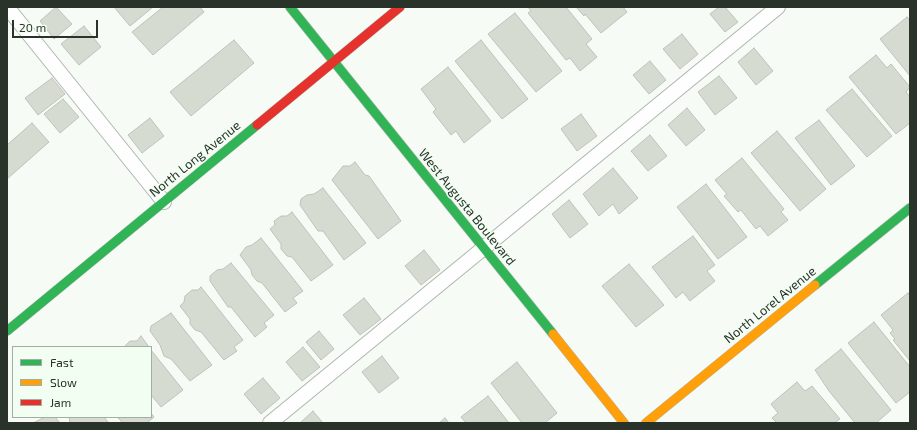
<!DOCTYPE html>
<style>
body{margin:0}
#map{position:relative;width:917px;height:430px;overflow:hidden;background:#f6fbf6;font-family:"Exo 2",sans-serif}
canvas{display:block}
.frame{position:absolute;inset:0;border:8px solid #29332a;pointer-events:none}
.legend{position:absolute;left:12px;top:346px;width:140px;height:72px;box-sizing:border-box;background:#f3fef3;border:1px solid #a2ada3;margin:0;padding:5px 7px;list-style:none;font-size:12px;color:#29332a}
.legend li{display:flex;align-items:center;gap:8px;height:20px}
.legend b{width:20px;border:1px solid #a2ada3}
.scale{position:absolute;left:12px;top:20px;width:86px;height:18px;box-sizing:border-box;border:2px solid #29332a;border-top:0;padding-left:5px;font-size:12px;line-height:14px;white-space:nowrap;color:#29332a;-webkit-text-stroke:3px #f3fef3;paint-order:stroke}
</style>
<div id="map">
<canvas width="917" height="430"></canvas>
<div class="frame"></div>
<ul class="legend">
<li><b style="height:5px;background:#30b455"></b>Fast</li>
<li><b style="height:5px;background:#ff9f0a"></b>Slow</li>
<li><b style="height:5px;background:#e5322d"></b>Jam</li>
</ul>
<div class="scale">20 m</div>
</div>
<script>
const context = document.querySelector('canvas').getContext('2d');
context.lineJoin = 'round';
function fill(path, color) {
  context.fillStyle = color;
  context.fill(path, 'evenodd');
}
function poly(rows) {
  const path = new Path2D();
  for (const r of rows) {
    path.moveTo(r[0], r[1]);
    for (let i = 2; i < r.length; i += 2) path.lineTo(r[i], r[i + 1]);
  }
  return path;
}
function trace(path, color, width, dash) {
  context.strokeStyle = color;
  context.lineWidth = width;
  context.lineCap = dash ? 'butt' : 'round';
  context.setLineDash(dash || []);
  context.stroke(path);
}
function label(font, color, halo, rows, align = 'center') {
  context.font = font + ' "Exo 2",sans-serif';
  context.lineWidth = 3;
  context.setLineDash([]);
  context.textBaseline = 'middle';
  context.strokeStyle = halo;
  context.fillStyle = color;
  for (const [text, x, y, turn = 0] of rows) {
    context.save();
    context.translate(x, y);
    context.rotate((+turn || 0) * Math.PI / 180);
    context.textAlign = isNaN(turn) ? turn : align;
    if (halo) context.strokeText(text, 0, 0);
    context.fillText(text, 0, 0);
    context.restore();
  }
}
const building = poly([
 [56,7,72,24,54,39,40,21,56,7],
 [114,7,153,7,130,26,114,7],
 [163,7,200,7,204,12,153,55,132,32,163,7],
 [528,7,566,7,592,39,586,44,597,57,580,71,570,58,566,60,528,13,531,11,528,7],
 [576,7,623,7,627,12,601,33,585,14,584,16,576,7],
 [719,7,725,7,738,22,725,32,710,14,719,7],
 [515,13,562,71,536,92,488,34,515,13],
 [907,17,910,20,910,76,880,39,907,17],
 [84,26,101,47,79,65,61,44,84,26],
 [682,34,698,54,680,69,663,49,682,34],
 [234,40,254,63,191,116,170,92,234,40],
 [481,40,528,99,502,119,455,61,481,40],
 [754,48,773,71,756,85,738,62,754,48],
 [876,55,887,68,891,64,910,87,906,92,910,97,910,123,896,134,849,77,876,55],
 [650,61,666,80,649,94,633,75,650,61],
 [448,67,491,121,464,143,456,131,451,135,433,112,436,109,421,89,448,67],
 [719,76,737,98,715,115,698,92,719,76],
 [52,78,65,94,38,115,25,98,52,78],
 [852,89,892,136,867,157,826,110,852,89],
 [63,99,79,117,60,133,44,114,63,99],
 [687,108,705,130,686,146,668,125,687,108],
 [581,114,597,136,577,151,561,129,581,114],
 [150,118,164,136,142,153,128,135,150,118],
 [819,120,855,166,831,185,795,138,819,120],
 [32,123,49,142,7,179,7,145,32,123],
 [777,131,826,189,800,211,751,153,777,131],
 [650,135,667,156,648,171,631,151,650,135],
 [742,158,784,209,781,212,788,220,768,236,760,226,756,229,741,210,738,212,724,196,727,194,715,180,742,158],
 [355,162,365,175,369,176,401,221,378,239,332,180,343,166,350,166,355,162],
 [613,168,638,198,619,214,613,204,599,216,583,194,613,168],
 [706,184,747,237,718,259,677,207,706,184],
 [323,188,366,243,344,260,323,231,318,231,300,205,301,199,307,195,314,194,323,188],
 [569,200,588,224,570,238,552,214,569,200],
 [292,212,333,265,311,281,292,257,287,256,281,249,281,244,270,229,275,225,274,221,281,216,287,216,292,212],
 [693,236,715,265,707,271,715,281,690,301,683,292,676,298,652,267,693,236],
 [261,238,303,291,293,298,297,303,285,312,262,283,257,281,252,275,251,270,240,255,246,247,252,245,261,238],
 [424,250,440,270,421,285,405,266,424,250],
 [231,263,274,315,264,323,267,327,255,337,231,307,228,307,210,281,210,276,217,270,223,269,231,263],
 [629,264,664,305,636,327,602,286,629,264],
 [201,287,243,340,234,347,237,351,224,360,201,332,195,330,190,324,190,319,180,306,184,302,185,296,192,290,198,290,201,287],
 [908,293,910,296,910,361,893,340,895,339,890,333,893,330,881,315,908,293],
 [364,298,381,319,360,335,343,315,364,298],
 [171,313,212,365,190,381,171,359,164,356,160,345,150,331,151,326,171,313],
 [874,322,910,367,910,392,896,403,848,343,874,322],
 [319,331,334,349,321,360,306,342,319,331],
 [141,336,149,347,124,347,130,341,137,341,141,336],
 [303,347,320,367,302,381,286,362,303,347],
 [841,349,891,410,876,423,855,423,829,391,815,370,841,349],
 [151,350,183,390,161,407,151,395,151,350],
 [382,356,399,378,379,393,362,372,382,356],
 [517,362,557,413,545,423,522,423,491,383,517,362],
 [263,378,280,398,261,414,244,394,263,378],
 [797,382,805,391,812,386,840,419,834,423,777,423,772,418,778,413,771,404,797,382],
 [488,396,509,423,466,423,461,417,488,396],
 [313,411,323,423,300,423,313,411],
 [151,413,154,417,147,423,123,423,117,417,151,417,151,413],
 [45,417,55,417,60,423,33,423,45,417],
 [69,417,104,417,109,423,70,423,69,417],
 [445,418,449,423,439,423,445,418]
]);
const lane = poly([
 [7,7,164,202],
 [270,423,778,7]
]);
const fast = poly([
 [290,7,553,334],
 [815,285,910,208],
 [7,331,257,125]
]);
const slow = poly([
 [553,334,624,423],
 [646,423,815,285]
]);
const jam = poly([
 [257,125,400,7]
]);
const streetNames = [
 ["North Long Avenue",195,159,-39],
 ["West Augusta Boulevard",467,207,51],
 ["North Lorel Avenue",770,305,-39]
];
fill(building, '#d6dbd2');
trace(building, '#bec2ba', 1);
trace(lane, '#afb6b0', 16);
trace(fast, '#afb6b0', 10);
trace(slow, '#afb6b0', 10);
trace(jam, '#afb6b0', 10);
trace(lane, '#fefefe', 14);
trace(fast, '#30b455', 9);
trace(slow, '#ff9f0a', 9);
trace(jam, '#e5322d', 9);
label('13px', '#29332a', '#f3fef3', streetNames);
</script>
